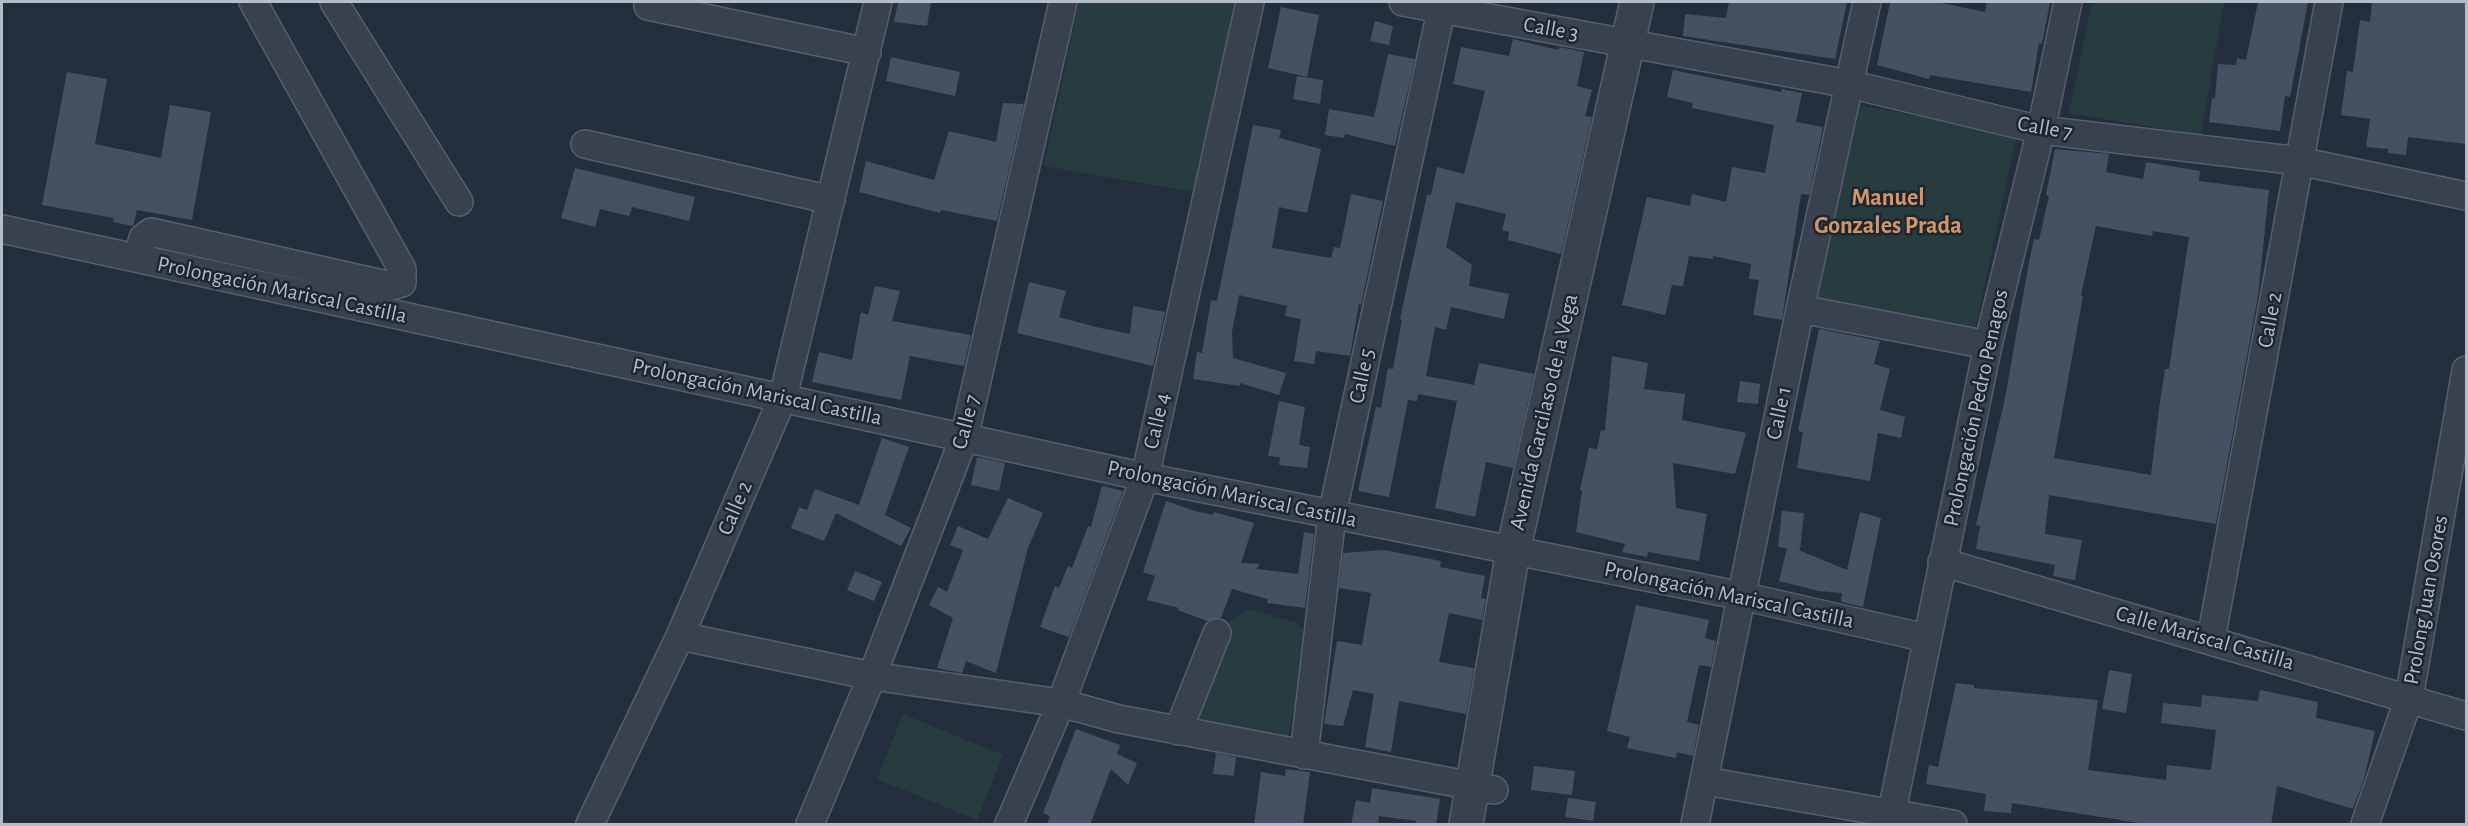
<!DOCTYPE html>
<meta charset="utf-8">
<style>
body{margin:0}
#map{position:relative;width:2468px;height:826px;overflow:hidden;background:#242f3e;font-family:"Alegreya Sans",sans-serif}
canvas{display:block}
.frame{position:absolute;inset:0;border:3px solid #b4bcc9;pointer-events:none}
</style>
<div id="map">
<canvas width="2468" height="826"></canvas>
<div class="frame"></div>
</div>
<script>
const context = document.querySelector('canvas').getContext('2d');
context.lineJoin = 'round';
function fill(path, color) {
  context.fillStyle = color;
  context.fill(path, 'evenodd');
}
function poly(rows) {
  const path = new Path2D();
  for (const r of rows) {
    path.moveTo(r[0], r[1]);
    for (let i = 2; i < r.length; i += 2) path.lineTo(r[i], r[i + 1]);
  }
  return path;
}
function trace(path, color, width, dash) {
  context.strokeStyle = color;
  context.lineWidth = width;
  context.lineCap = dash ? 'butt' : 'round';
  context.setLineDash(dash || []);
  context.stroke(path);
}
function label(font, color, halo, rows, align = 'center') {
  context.font = font + ' "Alegreya Sans",sans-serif';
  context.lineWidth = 5;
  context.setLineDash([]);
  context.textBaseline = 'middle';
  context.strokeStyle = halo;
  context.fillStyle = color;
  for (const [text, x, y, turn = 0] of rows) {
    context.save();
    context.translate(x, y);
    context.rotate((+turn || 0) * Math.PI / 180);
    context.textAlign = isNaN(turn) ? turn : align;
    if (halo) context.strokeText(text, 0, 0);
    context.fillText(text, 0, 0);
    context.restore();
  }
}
const green = poly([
 [1079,2,1242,2,1199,193,1044,166],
 [2092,2,2224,2,2201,135,2069,113],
 [1857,105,2017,134,1975,330,1813,300],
 [1246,609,1296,622,1309,636,1288,738,1193,725,1189,715,1230,621],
 [903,714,1003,755,977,820,877,779]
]);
const building = poly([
 [898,2,931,2,927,26,894,22],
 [1729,2,1847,2,1835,59,1683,36,1685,14,1726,18],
 [1890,2,1936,2,1985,12,1987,2,2050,2,2042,44,2039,43,2031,92,1930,75,1929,79,1877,65],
 [2258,2,2308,2,2290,97,2285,96,2280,131,2209,122,2212,98,2215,99,2218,64,2236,65,2237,58,2246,60],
 [2372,2,2466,2,2466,144,2408,137,2406,155,2388,153,2388,149,2366,147,2370,119,2341,115,2347,71,2353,72,2360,20,2370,22],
 [1281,7,1319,15,1307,77,1268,68],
 [1375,21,1393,26,1389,45,1370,41],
 [1513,39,1558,50,1559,47,1584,52,1577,86,1592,90,1585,116,1592,117,1561,254,1508,240,1509,232,1502,230,1506,214,1456,202,1446,247,1472,265,1469,286,1509,294,1504,319,1451,307,1446,330,1435,327,1426,376,1474,385,1479,363,1534,374,1513,468,1486,462,1475,517,1435,508,1457,401,1418,394,1417,401,1408,400,1389,497,1358,491,1376,407,1381,408,1388,368,1393,369,1402,320,1400,319,1427,195,1431,195,1437,167,1464,174,1485,91,1453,84,1461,47,1509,56],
 [1388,54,1415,59,1395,146,1345,134,1344,138,1325,135,1329,109,1374,117],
 [891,57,960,72,955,96,886,81],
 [1673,70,1781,92,1782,89,1802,93,1796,122,1823,127,1809,195,1801,194,1782,320,1753,315,1759,280,1749,279,1751,264,1713,256,1713,259,1689,256,1683,286,1672,285,1665,315,1622,305,1647,197,1690,206,1692,194,1726,202,1732,167,1765,173,1774,125,1692,108,1693,103,1667,97],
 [67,72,107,79,95,144,161,158,170,105,211,112,192,220,137,210,133,226,113,222,114,218,42,205],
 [1297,76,1323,80,1320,104,1293,99],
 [1003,103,1024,104,997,221,941,210,940,213,859,192,866,161,934,180,949,131,996,142],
 [1253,125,1281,130,1279,138,1321,149,1307,213,1279,207,1272,248,1331,258,1334,247,1340,248,1351,194,1383,201,1361,305,1359,304,1350,356,1316,351,1314,364,1294,361,1301,319,1285,316,1287,306,1239,295,1232,332,1233,358,1286,373,1279,395,1240,383,1240,386,1193,379,1197,352,1202,353,1211,300,1217,301],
 [2055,149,2109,154,2106,172,2143,179,2146,162,2200,171,2199,181,2269,190,2258,296,2216,524,2049,495,2045,534,2082,540,2075,580,2053,576,2055,565,1976,549,1980,526,1976,525,2005,398,2029,262,2034,239,2039,240,2049,196,2046,195],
 [2096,226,2152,236,2153,231,2189,237,2169,369,2165,369,2159,408,2151,475,2054,458,2083,296,2081,295],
 [575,168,695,197,689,221,632,207,629,216,600,209,595,227,561,218],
 [1029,282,1066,291,1059,317,1096,327,1130,334,1133,306,1165,312,1153,366,1017,333],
 [875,286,900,291,892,321,971,335,964,366,910,356,901,400,812,382,819,352,852,360,861,312,868,315],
 [1819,329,1880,341,1874,364,1890,369,1880,410,1905,417,1901,438,1878,433,1870,481,1797,468,1803,432,1798,431],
 [1612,356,1648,363,1644,389,1685,394,1682,420,1746,433,1735,474,1673,463,1676,508,1707,514,1699,561,1648,552,1647,557,1622,552,1625,544,1576,532,1582,491,1580,490,1589,448,1597,449,1601,430,1605,431],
 [1740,381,1760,384,1758,404,1737,402],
 [1279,401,1305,407,1299,445,1310,447,1307,468,1279,465,1280,457,1268,456],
 [882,438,909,447,885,515,911,528,901,546,836,513,824,541,791,528,799,507,807,510,815,489,859,505],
 [977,457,1005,463,999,491,971,485],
 [1102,486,1123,491,1069,637,1040,627,1055,586,1059,588,1068,566,1072,568,1088,526,1091,527],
 [1008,498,1043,513,1028,548,996,673,966,661,962,673,937,668,953,618,929,605,938,587,947,592,963,550,950,545,958,526,988,539],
 [1166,501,1195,511,1213,515,1214,512,1254,523,1241,563,1259,564,1257,569,1298,574,1304,532,1314,534,1305,608,1267,603,1268,599,1232,589,1221,618,1207,621,1178,610,1179,608,1147,600,1155,576,1143,572],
 [1782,511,1804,513,1800,550,1796,549,1847,570,1860,512,1881,518,1863,607,1841,602,1842,593,1819,591,1779,581,1787,548,1778,547],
 [1384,550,1441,561,1440,567,1485,576,1481,598,1486,599,1482,620,1449,613,1439,662,1474,668,1466,714,1399,701,1391,752,1365,747,1374,694,1353,690,1343,726,1324,724,1337,641,1362,645,1371,593,1339,588,1343,553],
 [855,571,882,582,874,601,847,590],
 [1636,605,1709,620,1705,638,1716,641,1711,667,1699,665,1687,722,1699,725,1693,756,1677,752,1676,758,1627,748,1630,737,1607,731],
 [2109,670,2132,674,2126,713,2102,709],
 [1956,683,1974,685,1974,688,2098,700,2088,770,2166,780,2167,765,2211,770,2216,730,2161,723,2163,703,2201,707,2202,695,2258,701,2260,690,2318,702,2316,718,2375,731,2364,779,2353,809,2277,786,2271,825,2152,825,2012,803,2011,813,1984,811,1986,794,1926,784,1929,765,1938,767],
 [1076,729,1120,745,1117,754,1137,763,1128,785,1111,769,1090,825,1047,825,1050,816,1043,813],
 [1216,753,1236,757,1234,776,1213,774],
 [1534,766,1575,771,1572,795,1531,790],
 [1286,769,1310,772,1303,825,1254,825,1261,772,1285,776],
 [1372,788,1440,799,1436,825,1416,825,1416,821,1379,816,1378,825,1351,825,1356,800,1370,803],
 [1568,798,1596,802,1593,821,1565,817]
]);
const minor = poly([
 [334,2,459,202],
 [878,2,783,397,680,636,872,676,1061,703,1119,719,1494,790],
 [1403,2,1849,84,2041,130,2299,161,2466,196],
 [648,6,867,52],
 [585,144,831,200],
 [2,229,1145,477,1742,596,1926,638],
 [138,258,143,238,151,232,391,286,402,283,402,269,253,2],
 [1800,309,1988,345],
 [1942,562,2466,716],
 [2211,639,2329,2],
 [1178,731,1217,633],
 [1304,755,1332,515,1443,2],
 [1705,781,1953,824],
 [1891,816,1988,345,2041,130,2068,2],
 [590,824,680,636],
 [810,824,872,676,964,438,1063,2],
 [1009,824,1061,703,1145,477,1250,2],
 [1695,824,1800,309,1867,2],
 [2365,824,2409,698,2466,370]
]);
const tertiary = poly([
 [1466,824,1513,551,1637,2]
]);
const streetNames = [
 ["Calle 3",1551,29,10],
 ["Calle 7",2045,128,10],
 ["Prolongación Mariscal Castilla",282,290,12],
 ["Calle 2",2270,320,-80],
 ["Calle 5",1362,376,-78],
 ["Prolongación Mariscal Castilla",757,392,12],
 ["Prolongación Pedro Penagos",1976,408,-78],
 ["Avenida Garcilaso de la Vega",1544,412,-77],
 ["Calle 1",1779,413,-78],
 ["Calle 4",1157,421,-77],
 ["Calle 7",966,422,-75],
 ["Prolongación Mariscal Castilla",1232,494,12],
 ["Calle 2",735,508,-67],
 ["Prolongación Mariscal Castilla",1729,595,12],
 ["Prolong Juan Osores",2426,600,-80],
 ["Calle Mariscal Castilla",2205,638,16]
];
const neighbourhoodNames = [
 ["Manuel",1888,198],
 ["Gonzales Prada",1888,226]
];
fill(green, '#263c3f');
fill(building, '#455162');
trace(minor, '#565f6c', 30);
trace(tertiary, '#565f6c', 36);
trace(minor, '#38414e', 27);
trace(tertiary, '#38414e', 33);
label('22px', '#b4bcc9', '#1d2633', streetNames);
label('bold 24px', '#d59563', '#1d2633', neighbourhoodNames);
</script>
